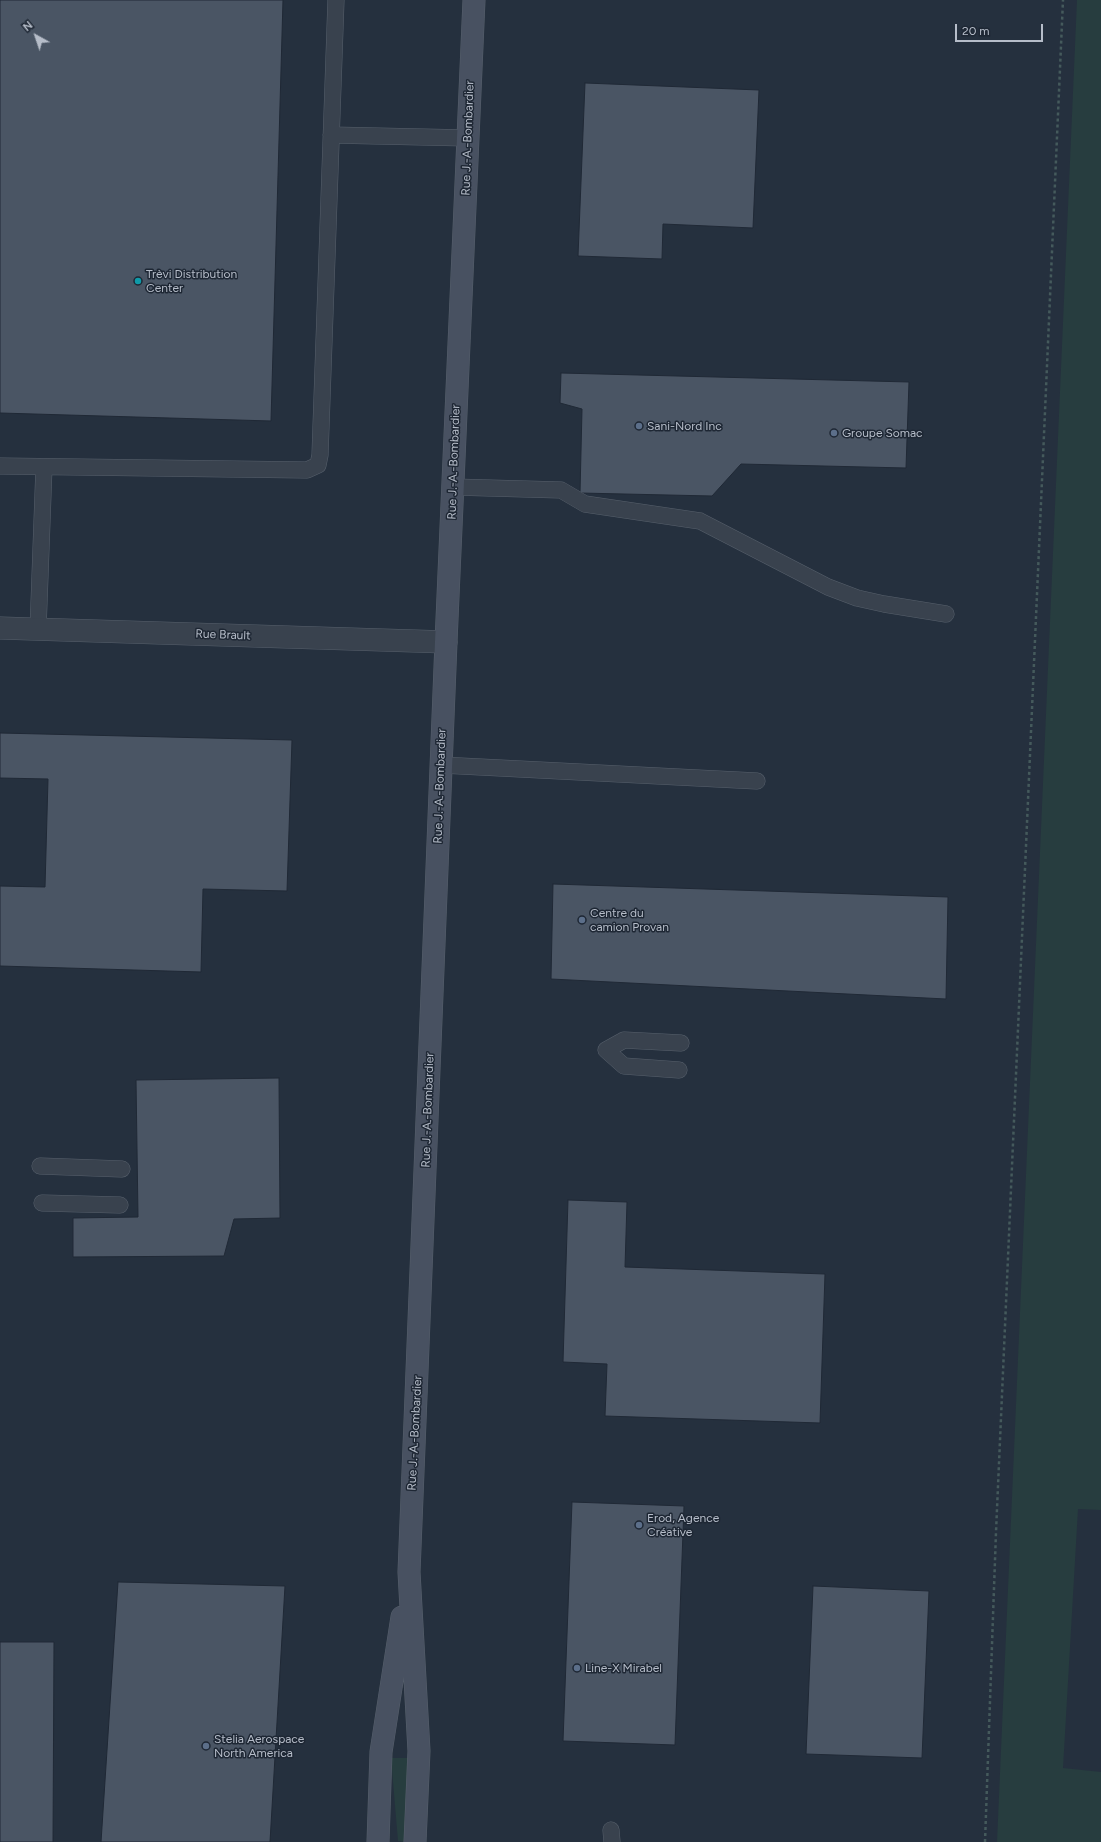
<!DOCTYPE html>
<meta charset="utf-8">
<style>
body{margin:0}
#map{position:relative;width:1101px;height:1842px;overflow:hidden;background:#25303e;font-family:Figtree,sans-serif}
canvas{display:block}
.north{position:absolute;left:16px;top:16px;width:40px;height:40px;-webkit-text-stroke:3px #1e2734;paint-order:stroke;rotate:320deg;font-size:11px;font-weight:700;line-height:16px;text-align:center;color:#b6bdc9}
.north::after{content:'';display:block;margin:auto;width:14px;height:18px;background:#b6bdc9;clip-path:polygon(50% 0,100% 100%,50% 72%,0 100%)}
.scale{position:absolute;left:955px;top:24px;width:88px;height:18px;box-sizing:border-box;border:2px solid #b6bdc9;border-top:0;padding-left:5px;font-size:12px;line-height:14px;white-space:nowrap;color:#b6bdc9;-webkit-text-stroke:3px #1e2734;paint-order:stroke}
</style>
<div id="map">
<canvas width="1101" height="1842"></canvas>
<div class="north">N</div>
<div class="scale">20 m</div>
</div>
<script>
const context = document.querySelector('canvas').getContext('2d');
context.lineJoin = 'round';
function fill(path, color) {
  context.fillStyle = color;
  context.fill(path, 'evenodd');
}
function poly(rows) {
  const path = new Path2D();
  for (const r of rows) {
    path.moveTo(r[0], r[1]);
    for (let i = 2; i < r.length; i += 2) path.lineTo(r[i], r[i + 1]);
  }
  return path;
}
function trace(path, color, width, dash) {
  context.strokeStyle = color;
  context.lineWidth = width;
  context.lineCap = dash ? 'butt' : 'round';
  context.setLineDash(dash || []);
  context.stroke(path);
}
function label(font, color, halo, rows, align = 'center') {
  context.font = font + ' Figtree,sans-serif';
  context.lineWidth = 3;
  context.setLineDash([]);
  context.textBaseline = 'middle';
  context.strokeStyle = halo;
  context.fillStyle = color;
  for (const [text, x, y, turn = 0] of rows) {
    context.save();
    context.translate(x, y);
    context.rotate((+turn || 0) * Math.PI / 180);
    context.textAlign = isNaN(turn) ? turn : align;
    if (halo) context.strokeText(text, 0, 0);
    context.fillText(text, 0, 0);
    context.restore();
  }
}
const green = poly([
 [1077,0,1101,0,1101,1510,1078,1509,1063,1768,1101,1772,1101,1842,997,1842],
 [391,1758,408,1758,405,1842,398,1841]
]);
const building = poly([
 [0,0,283,0,271,421,0,413,0,0],
 [585,83,759,90,753,228,663,224,662,259,578,256,585,83],
 [561,373,909,382,906,468,741,464,712,496,580,493,582,409,560,403,561,373],
 [0,733,292,740,287,891,203,889,201,972,0,966,0,886,45,887,48,779,0,778,0,733],
 [553,884,948,897,946,999,551,979,553,884],
 [279,1078,280,1218,234,1219,224,1256,73,1257,73,1218,138,1217,136,1080,279,1078],
 [568,1200,627,1202,625,1267,825,1274,820,1423,605,1416,607,1364,563,1362,568,1200],
 [572,1502,684,1506,675,1745,563,1741,572,1502],
 [118,1582,285,1586,270,1842,101,1842,118,1582],
 [813,1586,929,1591,922,1758,806,1754,813,1586],
 [0,1642,54,1642,53,1842,0,1842,0,1642]
]);
const path = poly([
 [985,1842,996,1532,1063,0]
]);
const lane = poly([
 [331,135,468,138],
 [0,466,307,470,318,465,320,455,336,0],
 [453,487,561,490,585,504,700,521,828,587,857,598,884,604,946,614],
 [38,630,44,467],
 [441,765,757,781],
 [679,1070,624,1066,606,1050,624,1040,681,1043],
 [40,1166,122,1169],
 [42,1203,120,1205],
 [611,1830,612,1842]
]);
const street = poly([
 [0,628,446,642]
]);
const secondary = poly([
 [378,1842,381,1752,402,1617],
 [415,1842,419,1751,409,1572,446,642,474,0]
]);
const markers = [
 [138,281,4,"#0f9aa8"],
 [639,426,4,"#5c6f8a"],
 [834,433,4,"#5c6f8a"],
 [582,920,4,"#5c6f8a"],
 [639,1525,4,"#5c6f8a"],
 [577,1668,4,"#5c6f8a"],
 [206,1746,4,"#5c6f8a"]
];
const streetNames = [
 ["Rue J.-A.-Bombardier",468,138,-88],
 ["Rue J.-A.-Bombardier",454,462,-88],
 ["Rue Brault",223,635,2],
 ["Rue J.-A.-Bombardier",440,786,-88],
 ["Rue J.-A.-Bombardier",428,1110,-88],
 ["Rue J.-A.-Bombardier",415,1433,-87]
];
const poiNames = [
 ["Trèvi Distribution",146,274],
 ["Center",146,288],
 ["Sani-Nord Inc",647,426],
 ["Groupe Somac",842,433],
 ["Centre du",590,913],
 ["camion Provan",590,927],
 ["Erod, Agence",647,1518],
 ["Créative",647,1532],
 ["Line-X Mirabel",585,1668],
 ["Stelia Aerospace",214,1739],
 ["North America",214,1753]
];
fill(green, '#273d3f');
fill(building, '#4a5564');
trace(building, '#202936', 1);
trace(lane, '#57606c', 17);
trace(street, '#57606c', 23);
trace(secondary, '#57606c', 23);
trace(path, '#455a5c', 2.5, [3, 3]);
trace(lane, '#39424e', 16);
trace(street, '#39424e', 22);
trace(secondary, '#485161', 22);
for (const [x, y, r, color] of markers) {
  const dot = new Path2D();
  dot.arc(x, y, r, 0, 2 * Math.PI);
  context.fillStyle = color;
  context.fill(dot);
  trace(dot, '#1e2734', 1.5);
}
label('12px', '#b6bdc9', '#1e2734', streetNames);
label('12px', '#b6bdc9', '#1e2734', poiNames, 'left');
</script>
